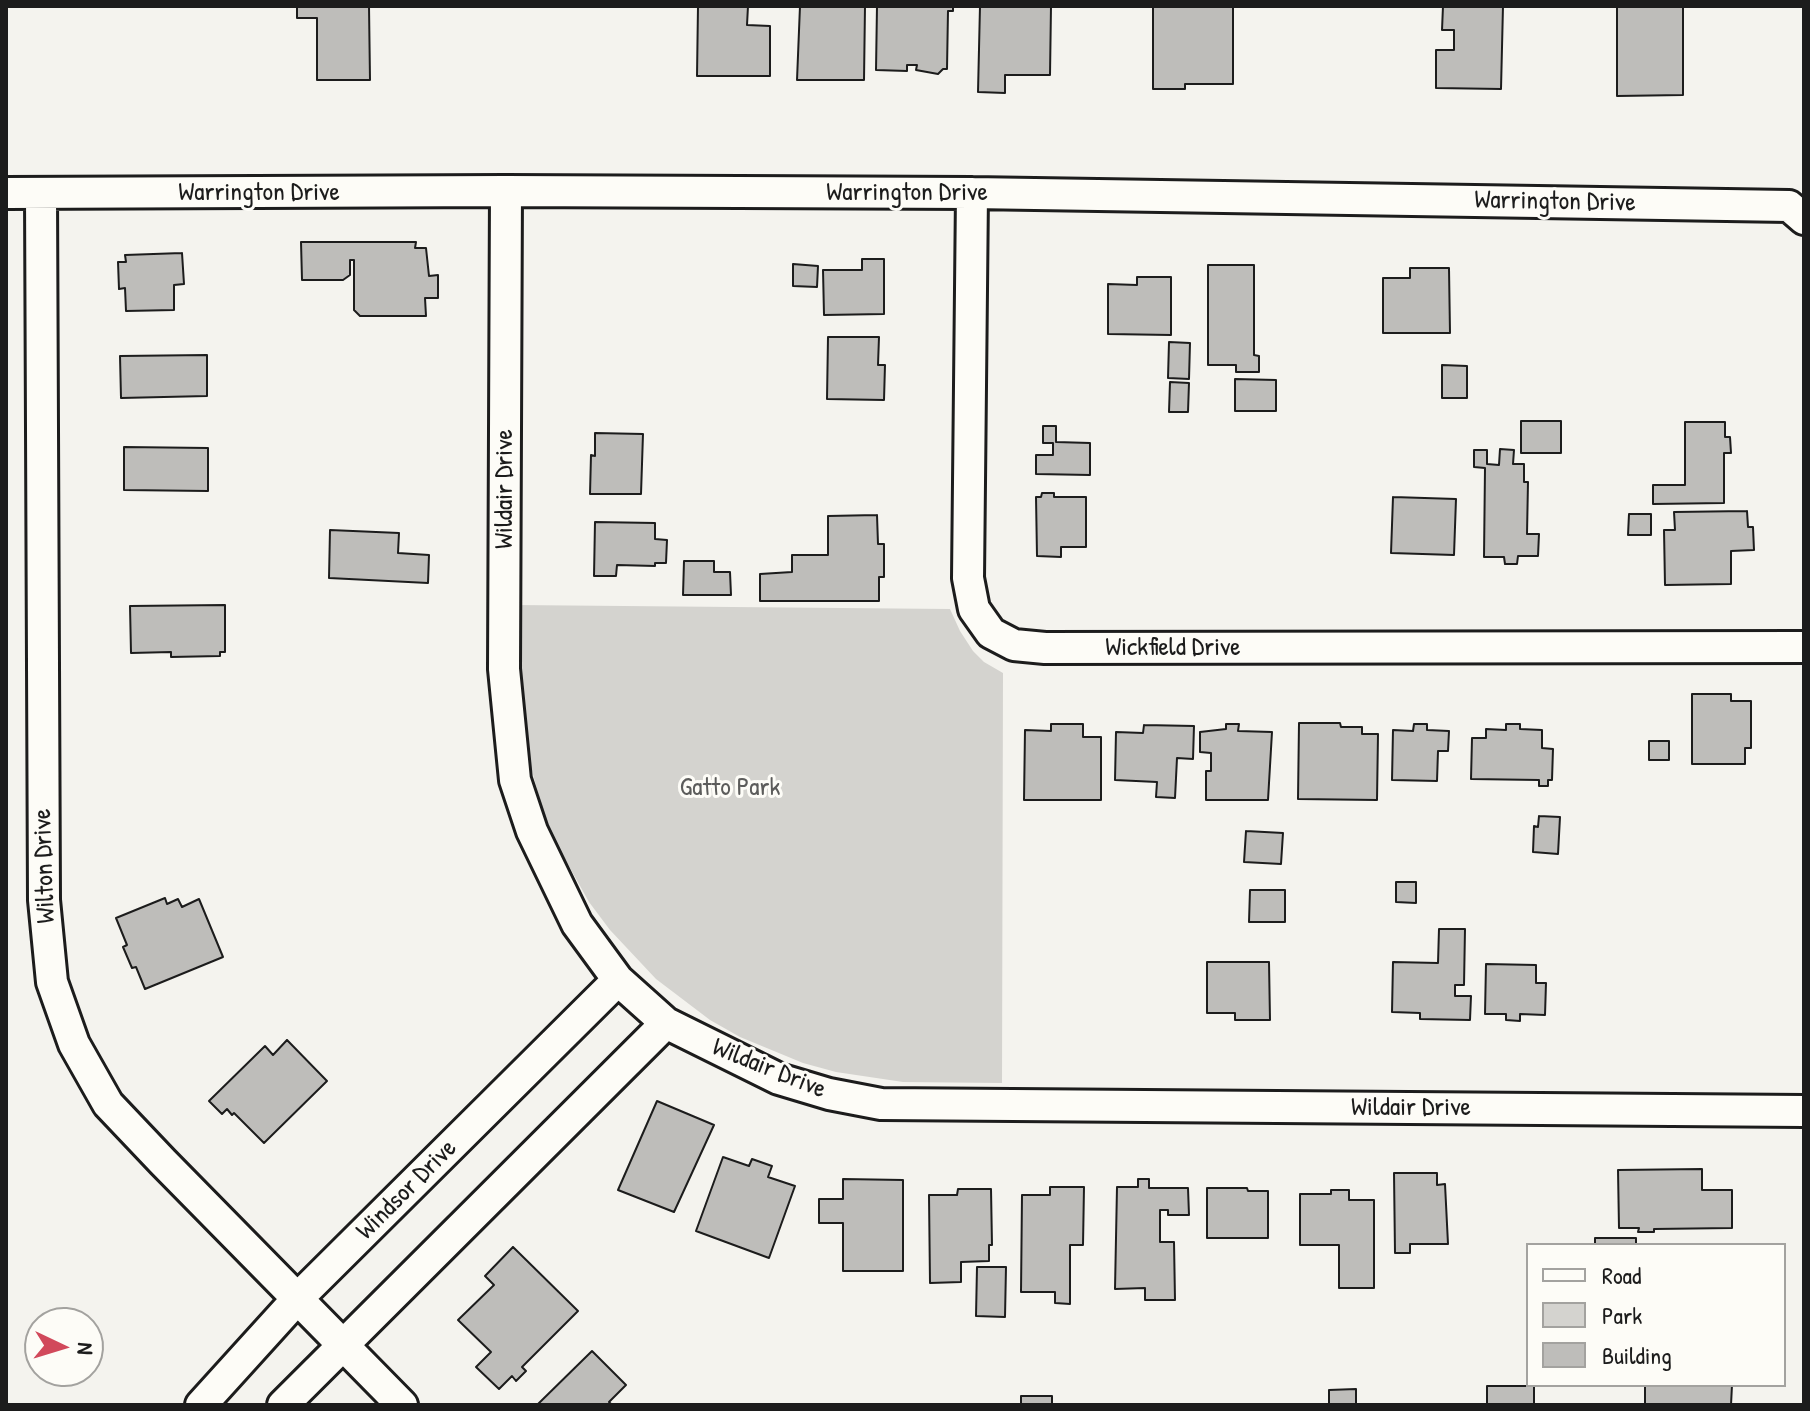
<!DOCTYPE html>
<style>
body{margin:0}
#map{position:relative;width:1810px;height:1411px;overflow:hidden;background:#f4f3ee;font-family:"Patrick Hand",sans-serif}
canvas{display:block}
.frame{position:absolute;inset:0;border:8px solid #1c1c1c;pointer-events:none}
.legend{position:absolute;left:1526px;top:1243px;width:260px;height:144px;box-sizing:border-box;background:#fdfcf7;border:2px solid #a3a29f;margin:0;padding:10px 14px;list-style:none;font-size:24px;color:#1c1c1c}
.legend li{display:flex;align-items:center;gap:16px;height:40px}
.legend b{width:40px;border:2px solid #a3a29f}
.north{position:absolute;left:24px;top:1307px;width:80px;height:80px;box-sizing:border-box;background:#fdfcf7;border:2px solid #a3a29f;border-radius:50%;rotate:94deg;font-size:22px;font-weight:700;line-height:32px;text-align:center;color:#1c1c1c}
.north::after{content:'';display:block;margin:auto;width:28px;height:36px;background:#d1495b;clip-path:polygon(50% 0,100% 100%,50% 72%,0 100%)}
</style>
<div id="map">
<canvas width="1810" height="1411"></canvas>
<div class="frame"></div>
<ul class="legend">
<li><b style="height:10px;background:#fdfcf7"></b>Road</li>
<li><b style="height:22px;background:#d4d3cf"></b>Park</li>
<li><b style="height:22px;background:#bebdba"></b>Building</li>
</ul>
<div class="north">N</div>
</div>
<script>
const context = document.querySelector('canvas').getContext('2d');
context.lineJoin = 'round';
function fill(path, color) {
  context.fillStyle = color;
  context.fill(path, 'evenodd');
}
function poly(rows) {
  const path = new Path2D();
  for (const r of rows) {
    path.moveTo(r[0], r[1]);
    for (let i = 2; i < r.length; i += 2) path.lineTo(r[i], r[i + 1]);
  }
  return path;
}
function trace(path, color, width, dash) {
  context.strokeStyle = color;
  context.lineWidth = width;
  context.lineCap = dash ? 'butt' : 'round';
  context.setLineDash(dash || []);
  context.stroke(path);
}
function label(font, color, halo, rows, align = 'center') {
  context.font = font + ' "Patrick Hand",sans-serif';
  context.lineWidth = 6;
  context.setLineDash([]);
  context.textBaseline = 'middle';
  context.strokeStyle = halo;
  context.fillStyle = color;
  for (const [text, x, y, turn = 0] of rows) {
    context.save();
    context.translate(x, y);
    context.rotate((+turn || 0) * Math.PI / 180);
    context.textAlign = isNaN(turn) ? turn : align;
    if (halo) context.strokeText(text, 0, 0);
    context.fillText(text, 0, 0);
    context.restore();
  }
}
const green = poly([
 [515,605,950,609,960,631,973,651,984,662,1003,673,1002,1083,903,1082,836,1072,803,1063,740,1037,710,1020,656,979,610,930,589,902,556,843,543,811,525,745,520,712]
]);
const building = poly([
 [297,6,369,6,370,80,317,80,317,18,297,18,297,6],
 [698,6,748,6,747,25,770,26,770,76,697,76,698,6],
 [800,6,865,6,864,80,797,80,800,6],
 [877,6,953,6,953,11,948,11,947,69,943,69,938,74,916,70,917,65,907,65,907,71,876,70,877,6],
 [980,6,1051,6,1050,75,1005,75,1005,93,978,92,980,6],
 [1153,6,1233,6,1233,84,1185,84,1185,89,1153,89,1153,6],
 [1443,6,1503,6,1501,89,1436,88,1436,50,1454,50,1454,30,1442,30,1443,6],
 [1617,6,1683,6,1683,95,1617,96,1617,6],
 [301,242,416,242,415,248,426,248,429,276,438,275,438,298,425,298,426,316,360,316,354,310,354,260,350,260,350,275,343,280,302,280,301,242],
 [182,253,184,284,174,285,174,310,126,311,125,288,119,289,118,262,126,262,125,255,182,253],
 [862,259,884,259,884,314,824,315,823,270,862,270,862,259],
 [793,264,818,266,817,287,793,286,793,264],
 [1208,265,1254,265,1254,355,1259,356,1259,372,1236,372,1236,365,1208,365,1208,265],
 [1410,268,1449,268,1450,333,1383,333,1383,278,1410,278,1410,268],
 [1137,277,1171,277,1171,335,1108,334,1108,284,1137,285,1137,277],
 [828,337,879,337,878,365,885,365,884,400,827,399,828,337],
 [1169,342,1190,343,1189,379,1168,378,1169,342],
 [207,355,207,396,121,398,120,356,207,355],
 [1442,365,1467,366,1467,398,1442,398,1442,365],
 [1235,379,1276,380,1276,411,1235,411,1235,379],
 [1170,382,1189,383,1188,412,1169,412,1170,382],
 [1521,421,1561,421,1561,453,1521,453,1521,421],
 [1685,422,1725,422,1725,437,1730,437,1731,453,1724,453,1724,503,1653,504,1653,485,1685,485,1685,422],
 [1043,426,1056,426,1056,442,1090,443,1090,475,1036,474,1036,455,1053,455,1053,443,1043,443,1043,426],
 [595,433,643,434,641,494,590,494,591,455,595,456,595,433],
 [124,447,208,448,208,491,124,490,124,447],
 [1500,449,1514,450,1513,464,1524,464,1524,482,1528,482,1527,534,1539,534,1538,556,1518,556,1517,564,1505,564,1504,557,1484,557,1485,468,1474,467,1474,450,1487,450,1487,464,1499,465,1500,449],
 [1042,493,1054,493,1054,497,1086,497,1086,547,1061,547,1061,557,1037,556,1036,497,1041,497,1042,493],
 [1393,497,1456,499,1454,555,1391,553,1393,497],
 [1747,511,1748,527,1753,527,1754,550,1731,551,1731,584,1665,585,1664,530,1675,530,1674,512,1747,511],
 [1629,514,1651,514,1651,535,1628,535,1629,514],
 [877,515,878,544,884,544,884,577,879,577,879,601,760,601,760,574,792,572,792,555,828,555,828,516,877,515],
 [595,522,655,523,655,539,667,540,666,563,655,563,655,566,617,565,616,576,594,576,595,522],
 [330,530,399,533,398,553,429,555,428,583,329,578,330,530],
 [684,561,714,561,714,572,730,572,731,595,683,595,684,561],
 [225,605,225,652,220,652,220,656,171,657,171,652,131,653,130,606,225,605],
 [1692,694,1731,694,1731,701,1751,701,1751,748,1745,748,1745,764,1692,764,1692,694],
 [1299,723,1340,723,1341,727,1362,727,1362,734,1378,734,1377,800,1298,799,1299,723],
 [1051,724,1083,724,1083,737,1101,737,1101,800,1024,800,1025,730,1051,731,1051,724],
 [1226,724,1239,724,1238,731,1272,732,1268,800,1206,800,1206,771,1211,771,1211,753,1200,752,1200,732,1226,729,1226,724],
 [1414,724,1427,724,1427,730,1449,731,1448,751,1438,751,1437,781,1392,780,1393,730,1413,731,1414,724],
 [1506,724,1520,724,1520,729,1542,730,1542,748,1553,749,1552,780,1548,780,1548,786,1539,786,1539,780,1471,779,1472,738,1486,738,1486,729,1506,730,1506,724],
 [1144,725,1194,726,1193,759,1177,758,1175,798,1156,797,1157,782,1115,780,1116,732,1143,733,1144,725],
 [1649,741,1669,741,1669,760,1649,760,1649,741],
 [1539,816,1560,817,1558,854,1533,852,1534,826,1538,827,1539,816],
 [1246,831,1283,833,1281,864,1244,862,1246,831],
 [1396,882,1416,882,1416,903,1396,902,1396,882],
 [1250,890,1285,890,1285,922,1249,922,1250,890],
 [165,898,167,904,178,899,182,907,199,899,223,957,145,989,136,967,132,968,123,947,127,945,116,918,165,898],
 [1439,929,1465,929,1464,985,1455,985,1455,996,1471,996,1470,1020,1420,1019,1420,1013,1392,1012,1393,962,1438,963,1439,929],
 [1207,962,1269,962,1270,1020,1235,1020,1235,1013,1207,1013,1207,962],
 [1486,964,1536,965,1536,983,1546,983,1545,1015,1520,1014,1520,1021,1506,1020,1506,1014,1485,1014,1486,964],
 [287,1040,327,1081,264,1143,234,1113,232,1115,227,1109,222,1114,209,1101,265,1046,273,1055,287,1040],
 [657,1101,714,1125,674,1212,618,1190,657,1101],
 [723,1157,749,1166,752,1159,772,1166,768,1177,795,1186,769,1258,696,1231,723,1157],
 [1702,1169,1702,1190,1732,1190,1732,1228,1654,1229,1654,1232,1638,1232,1639,1228,1619,1228,1618,1170,1702,1169],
 [1394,1173,1437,1173,1437,1185,1445,1184,1448,1244,1410,1244,1410,1253,1395,1253,1394,1173],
 [843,1179,903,1180,903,1271,843,1271,843,1223,819,1223,819,1199,843,1199,843,1179],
 [1138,1179,1149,1179,1149,1188,1188,1188,1189,1215,1168,1215,1168,1210,1160,1210,1160,1242,1174,1242,1175,1300,1145,1300,1145,1288,1115,1289,1117,1187,1138,1187,1138,1179],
 [1050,1187,1084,1187,1083,1245,1070,1245,1070,1304,1055,1303,1055,1292,1021,1292,1022,1195,1050,1195,1050,1187],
 [1207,1188,1247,1188,1248,1191,1268,1191,1268,1238,1207,1238,1207,1188],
 [958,1189,991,1189,992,1245,989,1245,989,1261,961,1262,961,1282,930,1283,929,1195,957,1195,958,1189],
 [1331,1190,1349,1190,1349,1200,1374,1200,1374,1288,1339,1288,1339,1245,1300,1245,1300,1194,1331,1194,1331,1190],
 [1595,1238,1636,1238,1636,1245,1595,1245,1595,1238],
 [513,1247,578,1311,522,1367,526,1371,516,1381,512,1376,499,1389,476,1367,491,1352,458,1320,494,1285,485,1276,513,1247],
 [977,1267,1006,1267,1005,1317,976,1316,977,1267],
 [592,1351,626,1385,609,1402,612,1405,537,1405,592,1351],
 [1645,1385,1732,1385,1731,1405,1638,1405,1645,1405,1645,1385],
 [1487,1386,1534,1386,1534,1405,1487,1405,1487,1386],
 [1356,1389,1356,1405,1329,1405,1329,1390,1356,1389],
 [1021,1396,1052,1396,1052,1405,1021,1405,1021,1396]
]);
const street = poly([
 [506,191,504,669,515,780,532,831,577,924,618,980,666,1023,779,1079,829,1094,881,1104,1804,1111],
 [6,193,506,191,972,193,1789,206,1804,219],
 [972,193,968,578,974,609,991,633,1014,645,1045,648,1804,647],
 [41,194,44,900,52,982,74,1044,108,1104,163,1162,402,1405],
 [201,1405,298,1298,618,980],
 [283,1405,666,1023]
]);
const streetNames = [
 ["Warrington Drive",259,193],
 ["Warrington Drive",907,193],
 ["Warrington Drive",1555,202,1],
 ["Wildair Drive",505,489,-90],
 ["Wickfield Drive",1173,648],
 ["Wilton Drive",45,866,-92],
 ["Wildair Drive",769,1069,22],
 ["Wildair Drive",1411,1108],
 ["Windsor Drive",407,1190,-45]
];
const parkNames = [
 ["Gatto Park",730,788]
];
fill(green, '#d4d3cf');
fill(building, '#bebdba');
trace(building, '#1c1c1c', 2);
trace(street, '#1c1c1c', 36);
trace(street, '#fdfcf7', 30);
label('26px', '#1c1c1c', '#fdfcf7', streetNames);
label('26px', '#5c5c5b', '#fdfcf7', parkNames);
</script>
